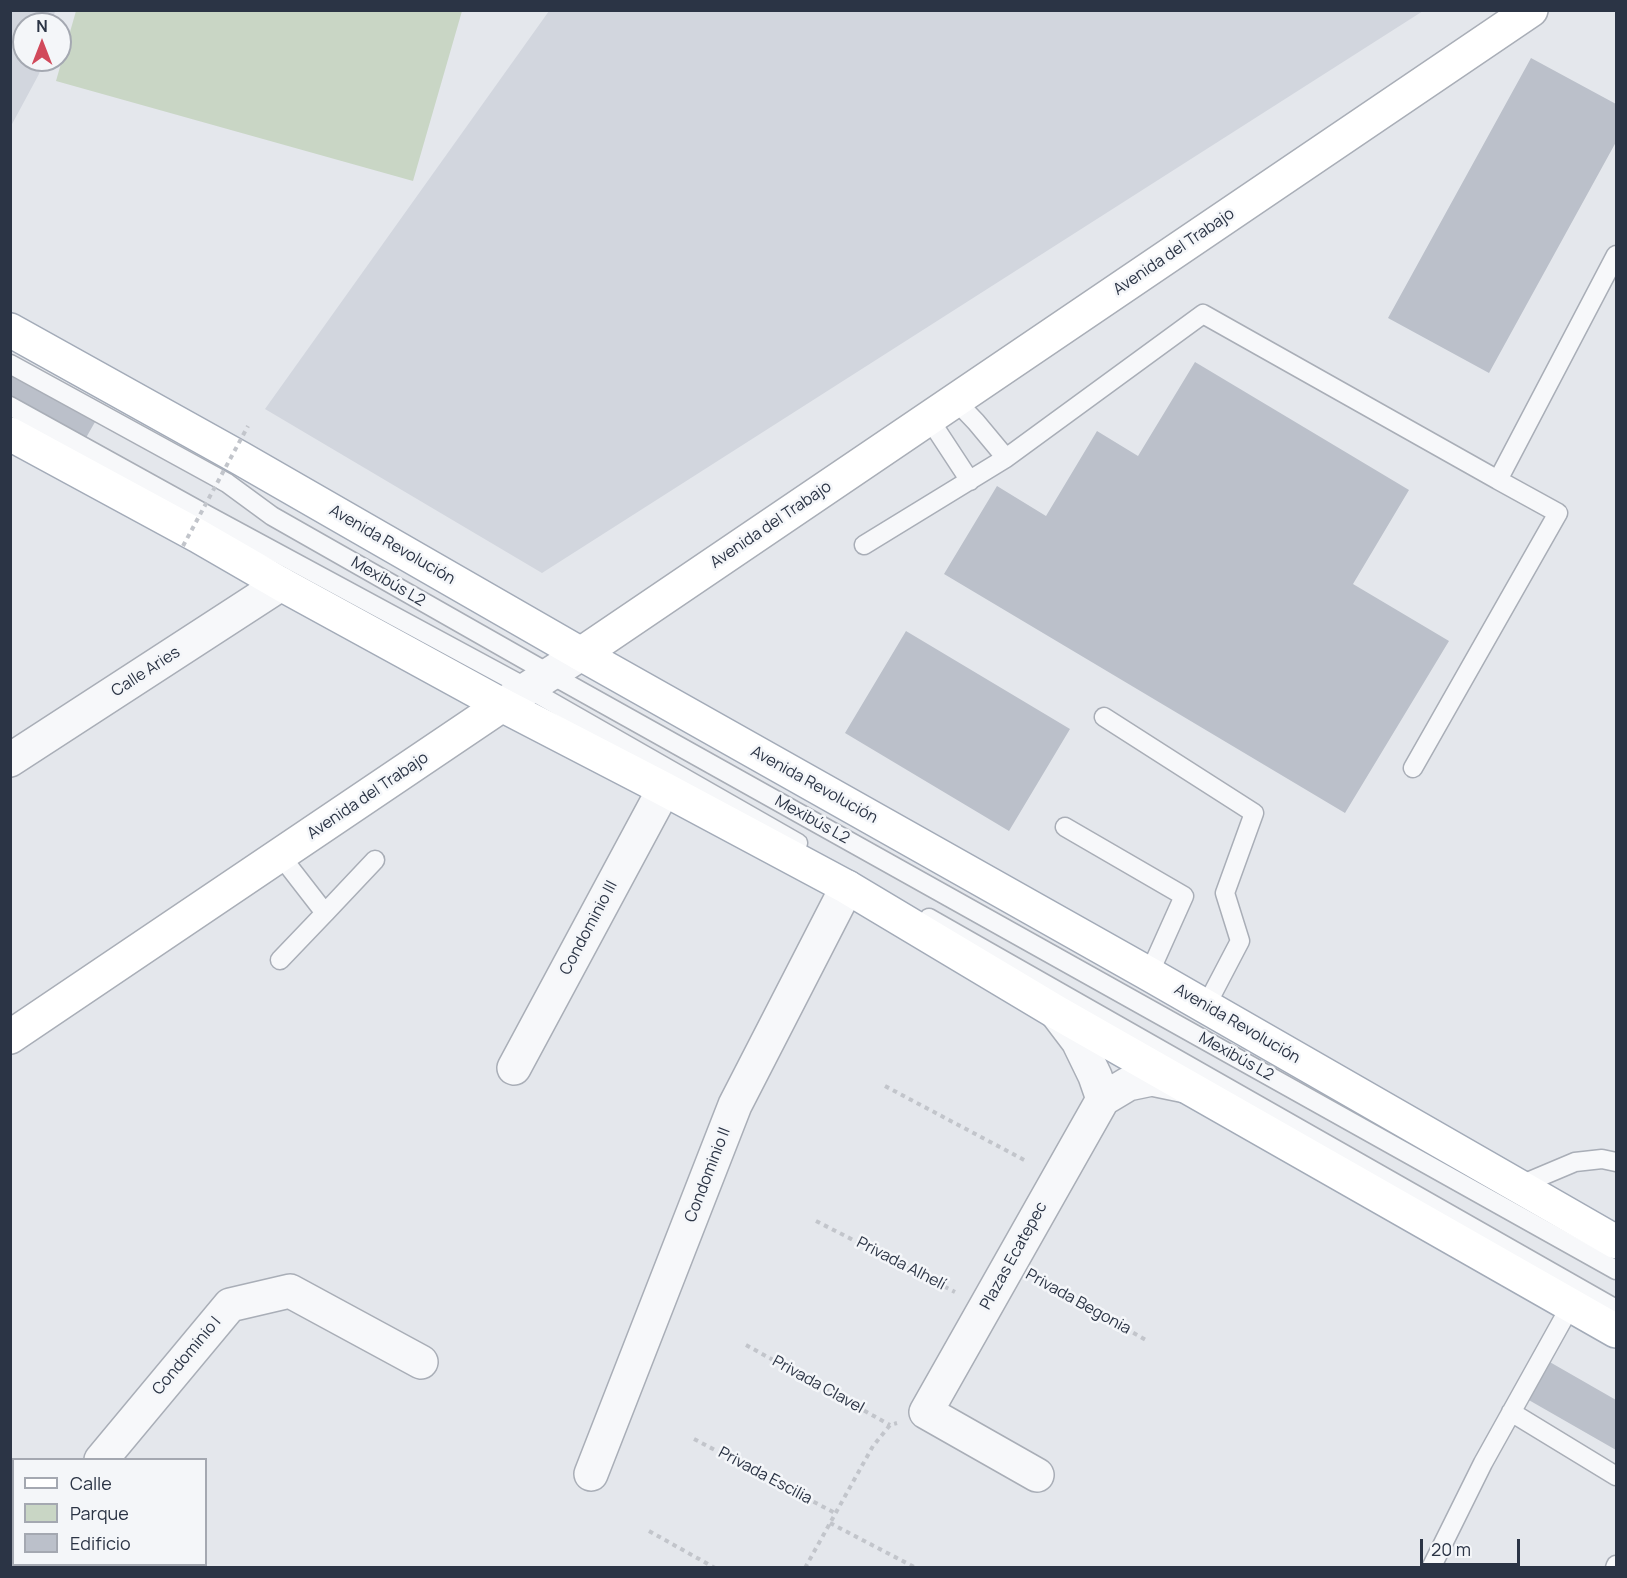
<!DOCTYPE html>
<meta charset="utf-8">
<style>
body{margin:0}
#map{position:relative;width:1627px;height:1578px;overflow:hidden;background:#e4e7ec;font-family:Manrope,sans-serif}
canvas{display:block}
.frame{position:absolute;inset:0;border:12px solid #2b3445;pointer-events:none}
.legend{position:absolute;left:12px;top:1458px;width:195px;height:108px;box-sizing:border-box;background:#f4f6f9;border:2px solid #a4a8b1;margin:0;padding:8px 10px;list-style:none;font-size:18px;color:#2b3445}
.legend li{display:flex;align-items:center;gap:12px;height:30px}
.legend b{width:30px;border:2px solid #a4a8b1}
.north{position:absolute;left:12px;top:12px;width:60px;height:60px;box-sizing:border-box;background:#f4f6f9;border:2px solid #a4a8b1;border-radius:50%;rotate:0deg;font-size:16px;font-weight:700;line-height:24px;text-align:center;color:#2b3445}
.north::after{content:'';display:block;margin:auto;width:21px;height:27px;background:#d1495b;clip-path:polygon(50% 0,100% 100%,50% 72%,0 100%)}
.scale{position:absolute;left:1420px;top:1539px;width:100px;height:27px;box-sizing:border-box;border:3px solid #2b3445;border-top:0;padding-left:8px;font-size:18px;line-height:21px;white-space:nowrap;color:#2b3445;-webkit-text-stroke:4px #f4f6f9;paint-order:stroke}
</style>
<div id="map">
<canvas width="1627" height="1578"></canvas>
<div class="frame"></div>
<ul class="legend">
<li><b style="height:8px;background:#fff"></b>Calle</li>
<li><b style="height:16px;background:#c9d6c5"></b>Parque</li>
<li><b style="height:16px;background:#bbc0ca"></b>Edificio</li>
</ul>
<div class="north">N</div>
<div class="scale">20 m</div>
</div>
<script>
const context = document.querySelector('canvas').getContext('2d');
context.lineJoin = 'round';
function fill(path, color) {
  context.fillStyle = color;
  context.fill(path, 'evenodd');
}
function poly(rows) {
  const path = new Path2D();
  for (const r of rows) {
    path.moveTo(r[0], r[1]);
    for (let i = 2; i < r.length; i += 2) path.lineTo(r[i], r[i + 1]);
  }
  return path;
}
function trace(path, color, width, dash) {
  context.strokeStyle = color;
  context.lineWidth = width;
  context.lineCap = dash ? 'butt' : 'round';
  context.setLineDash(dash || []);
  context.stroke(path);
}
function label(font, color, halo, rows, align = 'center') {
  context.font = font + ' Manrope,sans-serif';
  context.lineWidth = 5;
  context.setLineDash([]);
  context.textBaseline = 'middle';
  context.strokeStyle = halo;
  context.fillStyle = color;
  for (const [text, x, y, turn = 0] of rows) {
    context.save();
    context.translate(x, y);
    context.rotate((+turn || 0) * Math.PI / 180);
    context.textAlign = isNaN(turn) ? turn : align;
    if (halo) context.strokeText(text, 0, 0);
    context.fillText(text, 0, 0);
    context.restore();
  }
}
const built = poly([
 [11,10,55,11,52,24,24,24,24,60,43,60,39,74,11,126],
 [549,11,549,10,1423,11,542,573,265,409]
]);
const green = poly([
 [76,11,76,10,462,11,413,181,56,81]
]);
const building = poly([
 [1531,58,1616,104,1616,142,1489,373,1388,318],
 [1195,362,1409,490,1353,584,1449,641,1345,813,944,574,997,486,1046,516,1097,431,1138,456],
 [10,365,99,415,83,443,10,402],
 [906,631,1070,729,1009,831,845,733],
 [1548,1361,1616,1400,1616,1450,1527,1399]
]);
const path = poly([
 [885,1086,1028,1162],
 [816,1221,955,1292],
 [1039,1280,1146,1340],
 [746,1345,890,1425],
 [694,1439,835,1513],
 [830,1523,916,1568],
 [649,1531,715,1568],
 [805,1568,873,1446,890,1425,897,1423]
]);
const service = poly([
 [10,364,227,483,272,516,550,674,1616,1270],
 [955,400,976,422,1006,458],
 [10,406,207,515,527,688,798,843],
 [928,417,970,481],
 [864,545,1006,458,1203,314,1498,480,1616,255],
 [1104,717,1254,813,1225,893,1240,941,1206,1006],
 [1413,768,1558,513,1498,480],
 [1065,827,1184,896,1149,974],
 [280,855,325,913,280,960],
 [325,913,375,860],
 [929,918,1616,1309],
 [1518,1186,1575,1162,1602,1159,1616,1162],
 [1511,1412,1616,1476],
 [1431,1568,1483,1463,1571,1305],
 [1615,1568,1616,1565]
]);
const minor = poly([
 [502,705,581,654],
 [10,760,281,584],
 [1056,1012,1078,1041,1095,1076,1103,1099],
 [514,1068,664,789],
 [101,1460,230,1305,290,1291,421,1362],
 [591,1474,735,1105,847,887],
 [1037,1475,926,1412,1103,1099,1128,1084,1152,1079,1186,1086],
 [15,1568,17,1564]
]);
const secondary = poly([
 [581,654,1531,10],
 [10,1037,502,705]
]);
const primary = poly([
 [10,330,240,458,581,654,1149,974,1616,1242],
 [10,434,198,536,281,584,502,705,664,789,847,887,1056,1012,1616,1331]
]);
const pathBridge = poly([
 [183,546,248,426]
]);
const streetNames = [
 ["Avenida del Trabajo",1174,252,-34],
 ["Avenida del Trabajo",771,525,-34],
 ["Avenida Revolución",392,545,30],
 ["Mexibús L2",388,582,30],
 ["Calle Aries",146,672,-33],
 ["Avenida Revolución",814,785,29],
 ["Avenida del Trabajo",368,796,-34],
 ["Mexibús L2",812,820,29],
 ["Condominio III",589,928,-62],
 ["Avenida Revolución",1237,1024,30],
 ["Mexibús L2",1236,1057,29],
 ["Condominio II",708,1175,-69],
 ["Plazas Ecatepec",1014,1256,-61],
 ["Privada Alhelí",901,1264,27],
 ["Privada Begonia",1078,1302,29],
 ["Condominio I",187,1356,-50],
 ["Privada Clavel",818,1385,29],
 ["Privada Escilia",765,1476,28]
];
fill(built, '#d2d6de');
fill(green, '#c9d6c5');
fill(building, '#bbc0ca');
trace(service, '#a9aeb7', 21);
trace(minor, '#a9aeb7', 36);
trace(secondary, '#a9aeb7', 36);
trace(primary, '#a3abb8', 36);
trace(path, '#c2c5cb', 4, [4.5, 4.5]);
trace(service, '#f7f8fa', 18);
trace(minor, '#f7f8fa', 33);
trace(secondary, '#fff', 33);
trace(primary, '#fff', 33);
trace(pathBridge, '#c2c5cb', 4, [4.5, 4.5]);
label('16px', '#2b3445', '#f4f6f9', streetNames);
</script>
